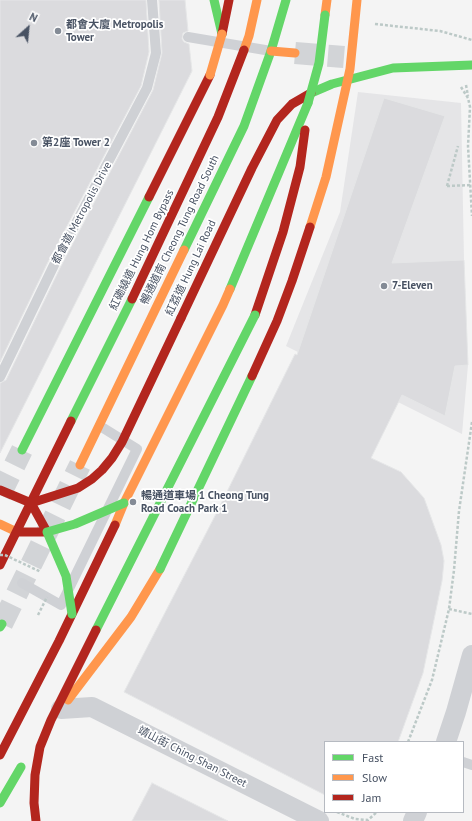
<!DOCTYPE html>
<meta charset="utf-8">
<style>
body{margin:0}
#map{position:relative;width:472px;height:821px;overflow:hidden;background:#f4f4f4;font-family:"PT Sans",sans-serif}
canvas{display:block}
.legend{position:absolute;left:324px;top:741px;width:140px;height:72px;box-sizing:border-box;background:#fff;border:1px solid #b6bac1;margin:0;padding:5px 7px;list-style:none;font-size:12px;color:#485263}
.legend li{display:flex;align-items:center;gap:8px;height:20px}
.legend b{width:20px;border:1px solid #b6bac1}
.north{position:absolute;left:8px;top:8px;width:40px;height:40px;-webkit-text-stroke:3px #fff;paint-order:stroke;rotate:27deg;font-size:11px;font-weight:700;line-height:16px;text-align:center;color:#485263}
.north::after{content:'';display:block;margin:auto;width:14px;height:18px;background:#485263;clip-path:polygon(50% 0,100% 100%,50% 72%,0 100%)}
</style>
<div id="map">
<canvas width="472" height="821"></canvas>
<ul class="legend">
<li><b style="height:5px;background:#63d668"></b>Fast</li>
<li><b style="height:5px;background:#ff974d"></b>Slow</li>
<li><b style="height:5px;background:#b3261e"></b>Jam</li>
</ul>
<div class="north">N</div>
</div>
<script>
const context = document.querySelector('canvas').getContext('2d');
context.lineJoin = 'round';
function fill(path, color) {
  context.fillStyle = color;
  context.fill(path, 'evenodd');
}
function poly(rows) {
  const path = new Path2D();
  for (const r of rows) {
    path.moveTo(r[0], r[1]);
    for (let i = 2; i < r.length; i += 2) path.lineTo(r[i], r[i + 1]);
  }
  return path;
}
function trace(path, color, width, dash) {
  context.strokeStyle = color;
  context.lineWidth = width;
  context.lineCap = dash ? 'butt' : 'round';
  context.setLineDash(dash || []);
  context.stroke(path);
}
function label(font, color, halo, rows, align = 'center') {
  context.font = font + ' "PT Sans","Noto Sans TC",sans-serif';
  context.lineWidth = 3.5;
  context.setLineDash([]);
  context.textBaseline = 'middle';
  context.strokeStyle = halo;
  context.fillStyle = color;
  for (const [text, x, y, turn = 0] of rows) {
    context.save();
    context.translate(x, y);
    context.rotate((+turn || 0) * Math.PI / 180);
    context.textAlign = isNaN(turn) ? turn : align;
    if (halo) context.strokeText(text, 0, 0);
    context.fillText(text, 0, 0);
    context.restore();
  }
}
const education = poly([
 [358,92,461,103,464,260,468,365,462,434,286,346,340,212]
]);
const building = poly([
 [0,0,146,0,149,52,141,86,48,262,0,362,0,0],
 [159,0,185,0,188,31,183,33,182,39,184,42,189,44,192,71,0,453,0,383,6,380,60,268,153,90,162,53,159,0],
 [384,98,445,116,392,263,464,260,468,365,455,366,445,416,402,395,371,458,401,472,424,498,441,545,444,561,442,581,423,673,398,742,325,742,325,795,124,692,217,512,295,354,297,355,384,98],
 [152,783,228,821,132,821,152,783]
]);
const secondaryTunnel = poly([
 [295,53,344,57],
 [0,495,22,450],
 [2,624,80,465]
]);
const path = poly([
 [375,24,440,31,472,40],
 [466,85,468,96],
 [461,87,468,98,470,107,468,146,472,216],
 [447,186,458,146],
 [449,609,472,614],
 [408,742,432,680,449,609,454,570,459,511,472,422],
 [337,812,355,819,368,820,377,812]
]);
const lane = poly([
 [188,37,271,51],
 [0,377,54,265,147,88,156,53,152,0],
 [22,583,61,605,137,449,100,426],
 [463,762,472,765]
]);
const street = poly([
 [61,709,92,707,319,821],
 [446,742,456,712,472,655],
 [413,821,417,812]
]);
const fast = poly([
 [214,0,222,34],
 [311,93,332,84,393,68,472,65],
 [184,250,244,126,271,51,286,0],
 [230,289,308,103],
 [71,421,132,299],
 [22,450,149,197],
 [0,627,2,624],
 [0,803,21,767]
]);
const slow = poly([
 [325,15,327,0],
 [271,51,295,53],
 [80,465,184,250],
 [0,524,17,532],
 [115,525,124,503,223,305,230,289],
 [68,700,131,617,160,569]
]);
const jam = poly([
 [222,34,229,0],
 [149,197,210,75],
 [255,315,283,232,300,167,305,130],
 [181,318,252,168,277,120,292,104,311,93],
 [17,532,47,532,31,503],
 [0,565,71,421],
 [0,755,59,641,115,525]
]);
const pathBridge = poly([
 [447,186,472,185],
 [0,555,5,555,41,572],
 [38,615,47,597]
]);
const fastBridge = poly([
 [308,103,319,63,325,15],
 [160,569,252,376],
 [72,614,66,576,47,532,75,524,124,503],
 [96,630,255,315]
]);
const slowBridge = poly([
 [244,50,249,36,257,0],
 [210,75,222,34],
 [310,227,326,177,350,69,357,0]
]);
const jamBridge = poly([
 [132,299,218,117,244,50],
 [252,376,277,321,292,281,310,227],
 [0,490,31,503,78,488,92,479,102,470,112,458,122,442,181,318],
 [36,821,34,803,35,775,40,747,51,720,96,630]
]);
const markers = [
 [58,31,4,"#848b96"],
 [34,143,4,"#848b96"],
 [384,286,4,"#848b96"],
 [133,502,4,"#848b96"]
];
const poiNames = [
 ["都會大廈 Metropolis",66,25],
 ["Tower",66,38],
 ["第2座 Tower 2",42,143],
 ["7-Eleven",392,286],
 ["暢通道車場 1 Cheong Tung",141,496],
 ["Road Coach Park 1",141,509]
];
const streetNames = [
 ["都會道 Metropolis Drive",82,213,-62],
 ["暢通道南 Cheong Tung Road South",180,230,-64],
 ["紅磡繞道 Hung Hom Bypass",142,250,-64],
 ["紅荔道 Hung Lai Road",191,268,-65],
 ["靖山街 Ching Shan Street",192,757,27]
];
fill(education, '#e5e5e7');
fill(building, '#dbdbde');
trace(building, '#e5e6e7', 1);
trace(secondaryTunnel, '#d2d4d7', 22, [22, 11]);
trace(path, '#bcc9c7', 2.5, [3, 2]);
trace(lane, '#cfd1d5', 10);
trace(street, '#cfd1d5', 20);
trace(fast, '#63d668', 9);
trace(slow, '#ff974d', 9);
trace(jam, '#b3261e', 9);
trace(pathBridge, '#bcc9c7', 2.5, [3, 2]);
trace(fastBridge, '#63d668', 9);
trace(slowBridge, '#ff974d', 9);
trace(jamBridge, '#b3261e', 9);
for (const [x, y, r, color] of markers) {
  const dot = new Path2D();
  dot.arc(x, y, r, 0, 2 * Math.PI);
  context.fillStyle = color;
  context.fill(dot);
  trace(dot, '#fff', 1.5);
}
label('bold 11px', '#485263', '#fff', poiNames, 'left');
label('11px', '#485263', '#fff', streetNames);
</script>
